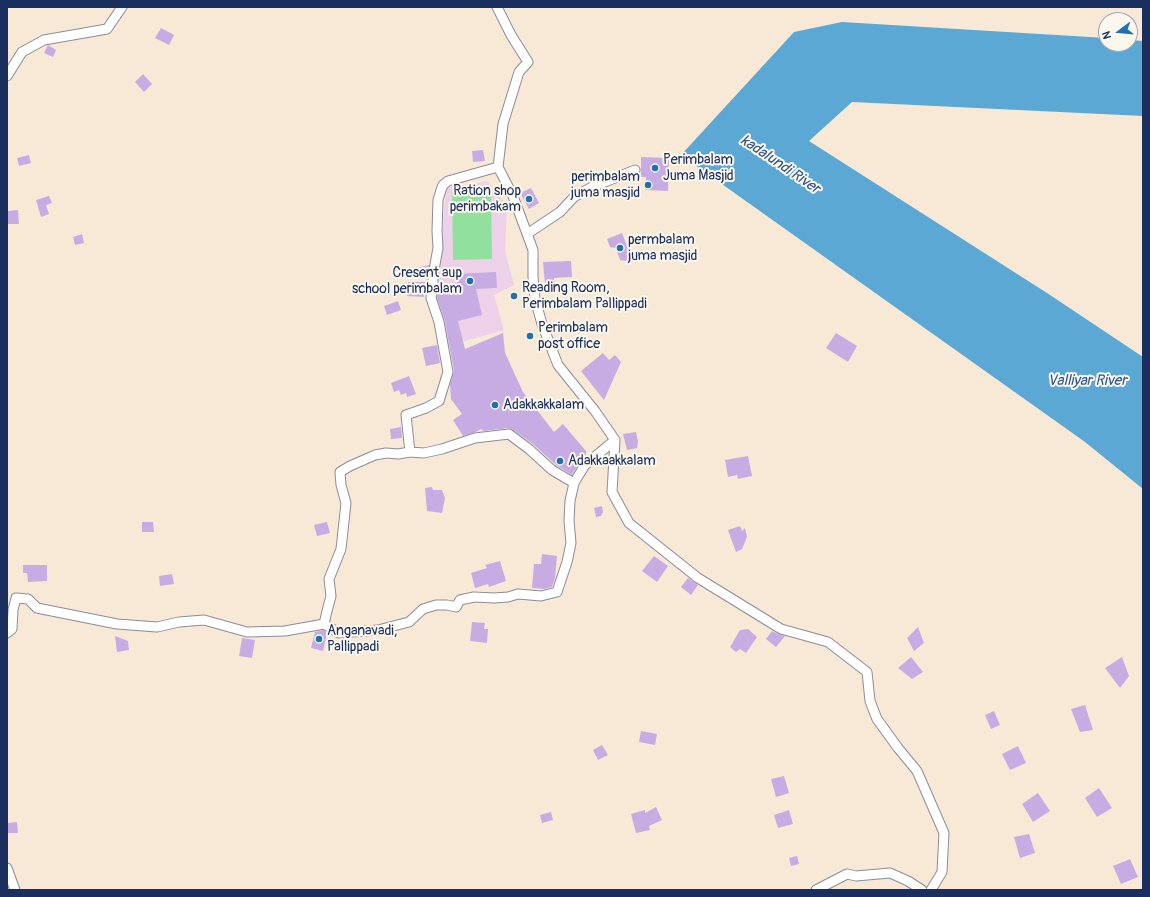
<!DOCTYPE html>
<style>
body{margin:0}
#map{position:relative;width:1150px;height:897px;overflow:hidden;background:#f8e9d6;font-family:Pangolin,sans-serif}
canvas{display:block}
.frame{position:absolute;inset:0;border:8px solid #1b2f5e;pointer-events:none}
.north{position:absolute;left:1098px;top:12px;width:40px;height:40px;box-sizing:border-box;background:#fbf7ec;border:1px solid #a1a7b3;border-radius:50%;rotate:254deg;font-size:11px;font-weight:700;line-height:16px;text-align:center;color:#1b2f5e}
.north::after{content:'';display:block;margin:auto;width:14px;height:18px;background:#1f6fb2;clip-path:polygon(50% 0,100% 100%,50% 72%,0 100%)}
</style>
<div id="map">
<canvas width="1150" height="897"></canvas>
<div class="frame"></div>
<div class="north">N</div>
</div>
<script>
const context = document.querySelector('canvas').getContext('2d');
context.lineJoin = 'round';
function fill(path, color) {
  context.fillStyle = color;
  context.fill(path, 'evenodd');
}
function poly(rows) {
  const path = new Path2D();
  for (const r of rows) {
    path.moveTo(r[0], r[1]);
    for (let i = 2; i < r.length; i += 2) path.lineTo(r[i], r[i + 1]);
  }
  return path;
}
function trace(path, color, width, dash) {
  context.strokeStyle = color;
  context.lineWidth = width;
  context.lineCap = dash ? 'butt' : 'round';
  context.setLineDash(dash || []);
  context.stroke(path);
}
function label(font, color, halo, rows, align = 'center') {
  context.font = font + ' Pangolin,sans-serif';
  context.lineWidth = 4;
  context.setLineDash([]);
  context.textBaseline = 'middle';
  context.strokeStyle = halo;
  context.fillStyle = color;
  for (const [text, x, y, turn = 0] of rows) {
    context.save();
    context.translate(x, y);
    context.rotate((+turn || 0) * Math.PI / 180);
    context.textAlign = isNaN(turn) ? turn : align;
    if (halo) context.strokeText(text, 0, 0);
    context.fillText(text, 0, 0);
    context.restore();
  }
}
const built = poly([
 [488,181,507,207,505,251,514,285,494,295,504,330,447,346,434,293,436,272,442,238,446,188]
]);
const green = poly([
 [452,191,491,191,492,259,453,260]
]);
const water = poly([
 [842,22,1106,38,1106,44,1130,44,1130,40,1143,41,1143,116,852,102,809,141,1047,293,1143,357,1143,489,1085,442,681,155,794,32]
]);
const building = poly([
 [161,28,174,35,169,45,155,38],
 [48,45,56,50,53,57,44,53],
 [143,74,152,84,144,92,135,82],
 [483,150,485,161,473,162,472,151],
 [29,155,31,163,19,166,17,158],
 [641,157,669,158,668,191,646,190,646,177,641,177],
 [531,188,539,203,529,209,520,193],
 [49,196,52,203,46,205,49,214,41,217,36,200],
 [18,210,19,224,7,224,7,211],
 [622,233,633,262,620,260,616,248,610,247,607,239],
 [82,234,84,243,75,245,73,237],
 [571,261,572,277,554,278,555,293,546,294,543,262],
 [429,265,427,275,419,277,417,268],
 [496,272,497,288,476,289,482,315,458,321,465,349,503,333,505,353,523,392,554,432,563,424,586,451,586,457,580,462,572,475,556,465,533,444,512,429,508,428,484,431,481,429,476,432,463,436,453,420,462,414,451,399,450,385,454,371,445,321,437,298,438,290,457,286,456,274],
 [408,282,425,282,424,297,407,296],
 [398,301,401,310,387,315,384,306],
 [836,333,857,346,848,362,826,348],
 [437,345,440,363,426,366,422,348],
 [603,353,609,360,615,355,621,362,604,400,581,371],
 [409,376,416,394,407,397,406,393,401,395,399,390,394,392,391,383],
 [401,427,402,438,391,439,390,429],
 [636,432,638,441,637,448,627,450,623,434],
 [748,456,752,476,738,479,737,475,728,477,725,460],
 [432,487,433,490,442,490,445,498,442,513,427,511,425,488],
 [602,506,603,512,601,516,596,517,594,508],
 [142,522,153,522,154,532,142,532],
 [327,522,330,533,317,536,314,525],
 [740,526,742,531,745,528,747,537,742,549,736,552,728,530],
 [542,554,557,556,555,578,552,587,544,589,532,588,534,564,541,564],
 [654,556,668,566,657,582,642,571],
 [500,561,506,581,489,587,488,584,475,588,471,573,487,568,485,565],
 [23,565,47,565,47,581,28,582,27,573,23,573],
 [172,574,174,584,160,586,159,576],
 [688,578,698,585,691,595,681,587],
 [472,622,485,623,484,629,488,629,487,643,470,641],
 [918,627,924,643,914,651,907,638],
 [748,629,757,637,746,653,740,649,736,652,730,647,740,630],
 [323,630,327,633,323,651,311,648,315,632],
 [772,631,778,634,785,636,776,647,766,639],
 [115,636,128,641,129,650,117,652],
 [242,638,255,640,252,658,239,656],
 [911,657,923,672,912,679,898,668],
 [1122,657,1129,676,1120,688,1105,668],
 [1085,705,1093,730,1080,732,1071,709],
 [994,711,1000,725,991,729,985,715],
 [641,731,657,734,655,745,639,742],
 [602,745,608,755,598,760,593,750],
 [1018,746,1026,763,1010,770,1002,754],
 [784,776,789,793,776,797,771,779],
 [1099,788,1112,808,1097,817,1085,798],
 [1038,793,1050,811,1033,822,1022,804],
 [656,807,662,820,649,826,650,830,636,833,631,814,645,810,645,813],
 [789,810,793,824,778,828,774,815],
 [551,812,553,820,542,823,540,815],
 [17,822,18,833,7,833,7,823],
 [1029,834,1035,853,1020,858,1014,837],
 [797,856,799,864,791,866,789,858],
 [1130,859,1138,877,1121,884,1113,866]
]);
const street = poly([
 [497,7,511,35,528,62,519,72,503,124,498,167,513,196,533,250,533,276,535,299,542,324,558,365,595,411,615,440,612,492,629,523,698,578,781,629,828,642,867,672,870,701,877,719,898,748,917,771,944,833,942,872,931,890],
 [7,76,22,52,44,40,107,29,122,7],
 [527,234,560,212,574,197,592,187,635,170],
 [410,452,424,453,442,449,475,438,509,434,529,449,552,470,574,483],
 [324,624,327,611,331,596,329,579,341,549,346,503,341,485,340,472,350,466,375,455,386,453,398,454,410,452,406,415,426,408,439,401,448,372,439,322,431,298,433,286,433,275,438,248,437,231,438,200,441,190,443,185,448,181,498,167],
 [324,624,339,633,378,630,409,622,423,609,436,605,447,605,456,607,460,600,474,597,494,598,508,597,518,594,541,596,557,592,567,562,571,543,569,521,570,501,574,483,585,465,615,440],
 [7,633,12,629,13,610,16,598,28,599,37,608,117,624,157,627,179,622,204,620,247,632,285,631,324,624],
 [7,868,15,890],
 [816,890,847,874,856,876,890,873,908,881,922,890]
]);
const markers = [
 [655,168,4,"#1f6fb2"],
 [648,185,4,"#1f6fb2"],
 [529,199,4,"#1f6fb2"],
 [620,248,4,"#1f6fb2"],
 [470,281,4,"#1f6fb2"],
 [514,296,4,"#1f6fb2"],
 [530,336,4,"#1f6fb2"],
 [495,405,4,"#1f6fb2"],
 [560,461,4,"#1f6fb2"],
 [319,639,4,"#1f6fb2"]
];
const poiNames = [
 ["Perimbalam",663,160],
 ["Juma Masjid",663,176],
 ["perimbalam",640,177,"right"],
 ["juma masjid",640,193,"right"],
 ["Ration shop",521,191,"right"],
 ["perimbakam",521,207,"right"],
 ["permbalam",628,240],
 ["juma masjid",628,256],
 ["Cresent aup",462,273,"right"],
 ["school perimbalam",462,289,"right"],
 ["Reading Room,",522,288],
 ["Perimbalam Pallippadi",522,304],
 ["Perimbalam",538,328],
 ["post office",538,344],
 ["Adakkakkalam",503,405],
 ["Adakkaakkalam",568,461],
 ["Anganavadi,",327,631],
 ["Pallippadi",327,647]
];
const waterNames = [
 ["kadalundi River",780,165,34],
 ["Valliyar River",1087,381]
];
fill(built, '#ecd1e9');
fill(green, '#92e09e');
fill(water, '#5ca8d5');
fill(building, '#c7ace4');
trace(street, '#8a8c9a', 11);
trace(street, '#fff', 9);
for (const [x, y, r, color] of markers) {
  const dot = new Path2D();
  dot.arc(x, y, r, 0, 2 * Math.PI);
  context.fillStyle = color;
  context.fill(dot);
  trace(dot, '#fbf7ec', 1.5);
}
label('14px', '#1b2f5e', '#fbf7ec', poiNames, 'left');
label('italic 15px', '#325988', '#fbf7ec', waterNames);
</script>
